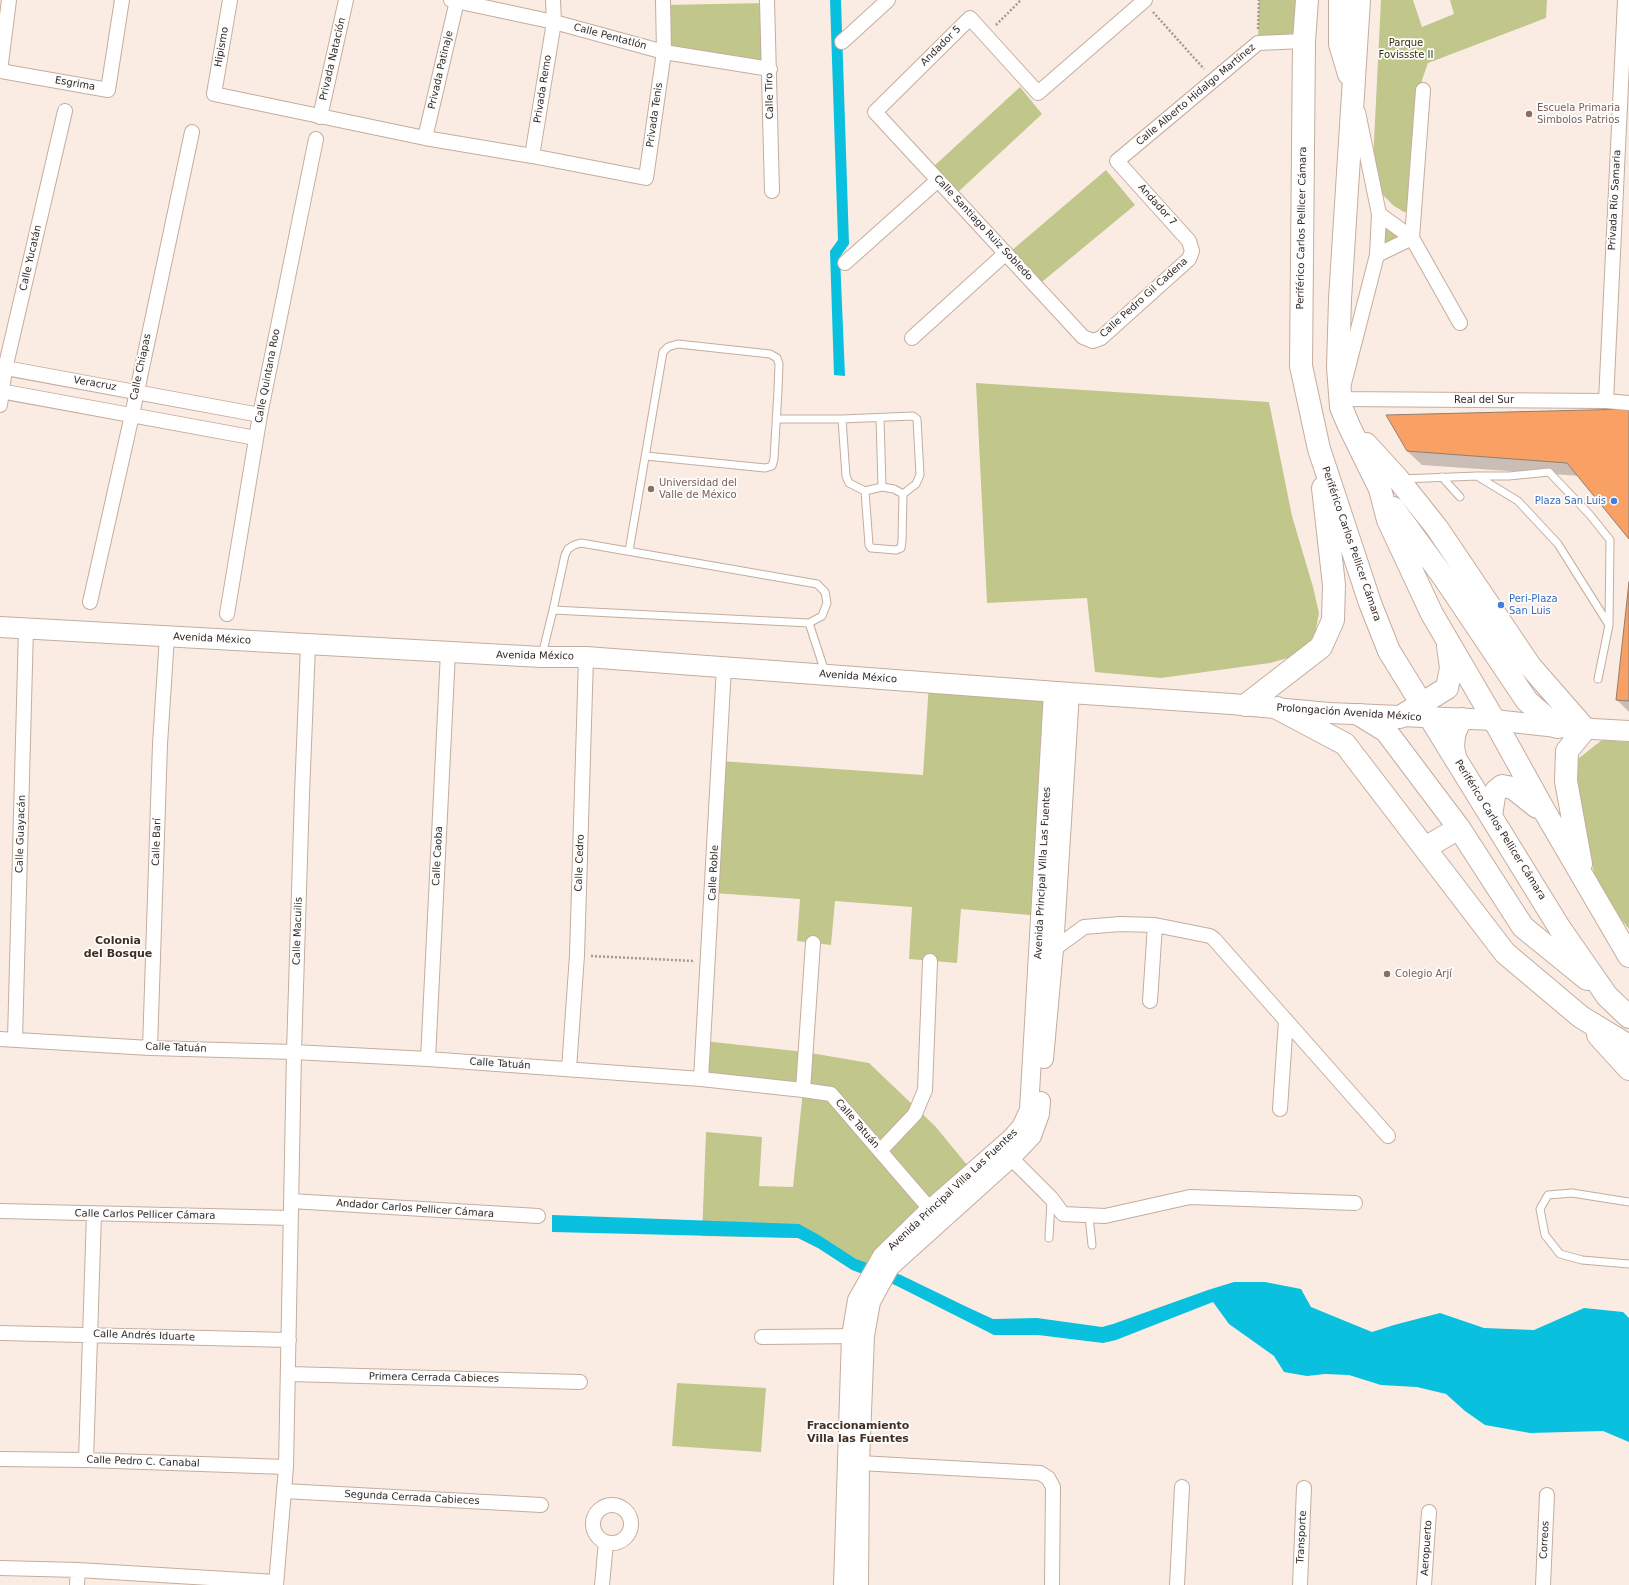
<!DOCTYPE html>
<meta charset="utf-8">
<style>
body{margin:0}
canvas{display:block;background:#fbece3}
</style>
<canvas width="1629" height="1585"></canvas>
<script>
const context = document.querySelector('canvas').getContext('2d');
context.lineJoin = 'round';
function fill(path, color) {
  context.fillStyle = color;
  context.fill(path, 'evenodd');
}
function poly(rows) {
  const path = new Path2D();
  for (const r of rows) {
    if (r.length === 3) {
      path.moveTo(r[0] + r[2], r[1]);
      path.arc(r[0], r[1], r[2], 0, 2 * Math.PI);
      continue;
    }
    path.moveTo(r[0], r[1]);
    for (let i = 2; i < r.length; i += 2) path.lineTo(r[i], r[i + 1]);
  }
  return path;
}
function trace(path, color, width, dash) {
  context.strokeStyle = color;
  context.lineWidth = width;
  context.lineCap = dash ? 'butt' : 'round';
  context.setLineDash(dash || []);
  context.stroke(path);
}
function label(font, color, halo, rows, align = 'center') {
  context.font = font + ' "DejaVu Sans",sans-serif';
  context.lineWidth = 3.5;
  context.setLineDash([]);
  context.textBaseline = 'middle';
  context.strokeStyle = halo;
  context.fillStyle = color;
  for (const [text, x, y, turn = 0] of rows) {
    context.save();
    context.translate(x, y);
    context.rotate((+turn || 0) * Math.PI / 180);
    context.textAlign = isNaN(turn) ? turn : align;
    if (halo) context.strokeText(text, 0, 0);
    context.fillText(text, 0, 0);
    context.restore();
  }
}
const green = poly([
 [1259,0,1307,0,1304,41,1258,43],
 [1381,0,1413,0,1422,27,1454,14,1450,0,1547,0,1546,18,1428,63,1422,80,1407,212,1404,212,1394,206,1382,194,1373,161],
 [767,3,770,69,664,52,664,5],
 [1020,87,1042,114,957,193,933,167],
 [1106,170,1135,205,1037,286,1011,251],
 [1379,214,1412,238,1377,255],
 [976,383,1269,402,1292,516,1313,587,1319,613,1315,634,1308,646,1295,656,1270,663,1161,678,1095,672,1087,598,987,603],
 [929,683,1053,692,1041,916,961,909,957,963,909,959,912,907,835,901,831,945,797,941,800,899,713,893,720,761,923,775],
 [1602,740,1629,742,1629,929,1614,910,1594,873,1576,778,1579,758],
 [704,1041,805,1052,869,1063,935,1126,973,1172,870,1277,852,1270,818,1248,798,1238,702,1236,706,1132,762,1137,759,1186,793,1187,803,1090,701,1079],
 [677,1383,766,1388,761,1452,672,1446]
]);
const water = poly([
 [830,0,841,0,849,244,840,257,845,376,834,375,830,251,838,240],
 [552,1215,799,1224,819,1235,856,1259,901,1275,967,1307,993,1319,1037,1318,1102,1327,1113,1324,1208,1290,1234,1282,1265,1282,1301,1289,1311,1307,1372,1332,1394,1325,1440,1313,1484,1328,1534,1330,1584,1308,1623,1312,1629,1318,1629,1442,1603,1431,1530,1433,1485,1425,1465,1411,1446,1394,1417,1387,1381,1385,1349,1375,1325,1374,1307,1376,1284,1372,1274,1356,1229,1324,1213,1302,1116,1340,1103,1343,1038,1335,994,1335,895,1285,852,1270,818,1248,798,1238,552,1232]
]);
const shadow = poly([
 [1629,410,1629,537,1580,476,1422,465,1407,451],
 [1629,592,1629,712,1617,700]
]);
const building = poly([
 [1629,409,1629,539,1567,463,1407,451,1386,415,1629,409],
 [1629,582,1629,701,1616,700,1629,582]
]);
const path = poly([
 [1153,12,1204,69],
 [996,25,1021,0],
 [1258,29,1259,0],
 [591,956,694,961]
]);
const service = poly([
 [880,418,882,487],
 [776,419,842,419,913,416,917,419,920,475,916,484,903,494,902,541,901,548,896,550,871,548,869,545,865,491,849,483,846,476,842,419],
 [1478,476,1509,476,1549,472,1590,515,1610,540,1609,625],
 [1442,477,1460,497],
 [1402,479,1477,476,1518,501,1558,544,1609,625,1598,679],
 [865,491,882,487,894,489,903,494],
 [629,551,663,352,668,347,678,344,770,354,777,358,779,364,778,390,774,459,772,466,765,468,646,456],
 [809,623,825,672],
 [542,655,553,610,565,555,568,549,574,545,581,543,817,584,825,592,827,603,822,616,809,623,553,610],
 [1629,1202,1572,1193,1548,1195,1540,1209,1545,1235,1560,1254,1582,1260,1629,1264],
 [1089,1216,1092,1245],
 [1049,1238,1051,1201]
]);
const minor = poly([
 [9,0,0,71,108,90,122,0],
 [230,0,214,94,425,138,532,156,646,178,664,52,663,0],
 [451,0,554,22,664,52,770,69],
 [767,0,772,191],
 [1145,0,1038,93,970,18,875,112,1083,337,1093,341,1101,338,1189,259,1192,251,1189,241,1117,161,1258,43,1304,41],
 [842,42,888,0],
 [1358,112,1379,214,1377,255,1340,399,1606,401,1629,403],
 [320,117,346,0],
 [425,138,457,1],
 [532,156,554,22,553,0],
 [1379,214,1412,238,1460,323],
 [1412,238,1423,90],
 [1377,255,1412,238],
 [845,263,938,180],
 [912,338,1006,253],
 [0,367,260,415],
 [0,391,256,438],
 [1606,401,1625,0],
 [0,405,5,369,65,111],
 [90,602,132,415,192,132],
 [227,614,260,415,316,139],
 [1054,949,1084,927,1120,924,1155,925,1210,936,1214,939,1388,1136],
 [1150,1001,1155,925],
 [0,1039,150,1048,294,1052,428,1059,701,1079,803,1090,831,1094,936,1216],
 [15,1039,26,628],
 [150,1048,160,744,167,636],
 [428,1059,448,652],
 [569,1069,577,955,586,657],
 [701,1079,724,667],
 [803,1090,813,943],
 [1280,1109,1286,1020],
 [880,1151,915,1114,925,1090,930,961],
 [1011,1158,1051,1198,1063,1214,1105,1216,1190,1197,1355,1203],
 [291,1201,538,1216],
 [0,1211,291,1218],
 [0,1333,289,1340],
 [762,1337,860,1336],
 [289,1374,580,1382],
 [0,1459,86,1460,286,1467],
 [86,1460,94,1214],
 [860,1463,1040,1473,1048,1478,1053,1487,1052,1585],
 [284,1491,541,1505],
 [612,1524,19],
 [0,1568,78,1570,276,1582],
 [77,1585,78,1570],
 [276,1585,286,1467,294,1052,302,794,308,645],
 [602,1585,606,1542],
 [1177,1585,1182,1487],
 [1300,1585,1304,1488],
 [1424,1585,1429,1512],
 [1543,1585,1547,1495]
]);
const tertiary = poly([
 [1044,1059,1054,949,1070,693],
 [843,1585,851,1336,857,1300,882,1256,930,1209,1010,1139,1021,1127,1029,1110,1053,692],
 [859,1585,860,1463,865,1336,871,1302,890,1267,1011,1158,1032,1136,1040,1114,1041,1101]
]);
const secondary = poly([
 [0,627,541,657,586,657,1070,693,1231,704,1329,713,1494,720,1557,727,1629,731]
]);
const primary = poly([
 [1307,0,1304,41,1301,366,1319,449,1370,603,1389,651,1559,927,1607,996,1629,1017],
 [1340,0,1340,44,1349,74],
 [1359,0,1340,299,1338,367,1341,407,1349,426,1380,489,1388,520,1432,614,1494,720,1545,812,1629,956],
 [1366,444,1398,479,1437,528,1530,666,1585,729,1567,751,1566,781,1581,864],
 [1393,508,1445,579,1527,701,1557,727],
 [1246,705,1321,647,1333,620,1334,585,1323,488],
 [1277,708,1345,744,1505,953,1581,1017,1629,1046],
 [1360,715,1386,731,1459,828,1523,927,1587,979],
 [1400,717,1447,688,1451,668,1448,646],
 [1455,757,1453,747,1454,735,1457,727,1462,719],
 [1491,816,1494,796,1496,791,1502,786,1513,788,1537,807],
 [1425,848,1459,828],
 [1598,1035,1629,1069]
]);
const markers = [
 [1529,114,4,"#8d6e63"],
 [651,489,4,"#8d6e63"],
 [1614,501,4,"#3f7fe0"],
 [1501,605,4,"#3f7fe0"],
 [1387,974,4,"#8d6e63"]
];
const streetNames = [
 ["Calle Pentatlón",610,37,15],
 ["Andador 5",941,46,-45],
 ["Hipismo",222,47,-80],
 ["Privada Natación",333,59,-77],
 ["Privada Patinaje",441,70,-77],
 ["Esgrima",75,84,10],
 ["Privada Remo",543,89,-81],
 ["Calle Alberto Hidalgo Martínez",1196,95,-40],
 ["Calle Tiro",770,96,-91],
 ["Privada Tenis",655,115,-82],
 ["Privada Río Samaria",1615,200,-87],
 ["Andador 7",1157,205,48],
 ["Calle Santiago Ruiz Sobledo",983,228,47],
 ["Periférico Carlos Pellicer Cámara",1302,228,-89],
 ["Calle Yucatán",31,258,-77],
 ["Calle Pedro Gil Cadena",1144,298,-42],
 ["Calle Chiapas",141,367,-78],
 ["Calle Quintana Roo",268,376,-79],
 ["Veracruz",95,384,10],
 ["Real del Sur",1484,400],
 ["Periférico Carlos Pellicer Cámara",1351,544,71],
 ["Avenida México",212,639,3],
 ["Avenida México",535,656,1],
 ["Avenida México",858,677,4],
 ["Prolongación Avenida México",1349,713,4],
 ["Periférico Carlos Pellicer Cámara",1500,830,58],
 ["Calle Guayacán",21,834,-88],
 ["Calle Barí",157,842,-88],
 ["Calle Caoba",438,856,-87],
 ["Calle Cedro",580,863,-88],
 ["Calle Roble",714,873,-87],
 ["Avenida Principal Villa Las Fuentes",1043,873,-87],
 ["Calle Macuilis",298,931,-88],
 ["Calle Tatuán",176,1048,2],
 ["Calle Tatuán",500,1064,4],
 ["Calle Tatuán",857,1124,49],
 ["Avenida Principal Villa Las Fuentes",953,1190,-43],
 ["Andador Carlos Pellicer Cámara",415,1209,4],
 ["Calle Carlos Pellicer Cámara",145,1215,1],
 ["Calle Andrés Iduarte",144,1336,2],
 ["Primera Cerrada Cabieces",434,1378,1],
 ["Calle Pedro C. Canabal",143,1462,2],
 ["Segunda Cerrada Cabieces",412,1498,3],
 ["Transporte",1302,1537,-87],
 ["Correos",1545,1540,-87],
 ["Aeropuerto",1427,1548,-86]
];
const parkNames = [
 ["Parque",1406,43],
 ["Fovissste II",1406,55]
];
const educationNames = [
 ["Escuela Primaria",1537,108],
 ["Simbolos Patrios",1537,120],
 ["Universidad del",659,483],
 ["Valle de México",659,495],
 ["Colegio Arjí",1395,974]
];
const shopNames = [
 ["Plaza San Luis",1606,501],
 ["Peri-Plaza",1509,599,"left"],
 ["San Luis",1509,611,"left"]
];
const neighbourhoodNames = [
 ["Colonia",118,941],
 ["del Bosque",118,954],
 ["Fraccionamiento",858,1426],
 ["Villa las Fuentes",858,1439]
];
fill(green, '#c1c78b');
fill(water, '#09c0de');
fill(shadow, '#0003');
fill(building, '#f9a165');
trace(building, '#937d6f', 1);
trace(service, '#c4ad9e', 9);
trace(minor, '#c4ad9e', 16);
trace(tertiary, '#c4ad9e', 20);
trace(secondary, '#c4ad9e', 22);
trace(primary, '#c4ad9e', 24);
trace(path, '#a59890', 2.5, [2, 2]);
trace(service, '#fff', 7);
trace(minor, '#fff', 14);
trace(tertiary, '#fff', 18);
trace(secondary, '#fff', 20);
trace(primary, '#fff', 22);
for (const [x, y, r, color] of markers) {
  const dot = new Path2D();
  dot.arc(x, y, r, 0, 2 * Math.PI);
  context.fillStyle = color;
  context.fill(dot);
  trace(dot, '#fdfdfd', 1.5);
}
label('10px', '#332923', '#fdfdfd', streetNames);
label('10px', '#313406', '#fdfdfd', parkNames);
label('10px', '#785e54', '#fdfdfd', educationNames, 'left');
label('10px', '#366cbe', '#fdfdfd', shopNames, 'right');
label('bold 11px', '#422f23', '#fdfdfd', neighbourhoodNames);
</script>
